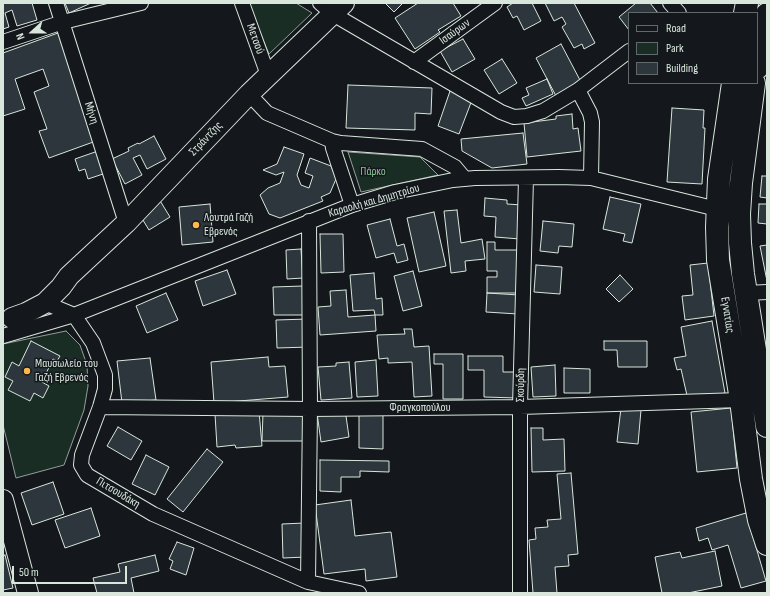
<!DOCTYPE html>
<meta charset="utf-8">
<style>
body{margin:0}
#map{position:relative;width:770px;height:596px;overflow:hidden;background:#14181c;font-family:"Sofia Sans Condensed",sans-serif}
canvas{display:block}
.frame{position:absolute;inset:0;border:4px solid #d8e6dc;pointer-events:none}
.legend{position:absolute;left:628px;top:12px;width:130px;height:72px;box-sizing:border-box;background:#14181c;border:1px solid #626a69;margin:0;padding:5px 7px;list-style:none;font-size:12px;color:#d8e6dc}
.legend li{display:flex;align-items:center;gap:8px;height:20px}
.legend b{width:20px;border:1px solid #626a69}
.north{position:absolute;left:12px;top:12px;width:40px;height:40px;-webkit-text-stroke:3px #14181c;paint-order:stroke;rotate:249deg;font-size:11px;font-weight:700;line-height:16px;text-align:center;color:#d8e6dc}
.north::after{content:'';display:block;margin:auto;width:14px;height:18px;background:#d8e6dc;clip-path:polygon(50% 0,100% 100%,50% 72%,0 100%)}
.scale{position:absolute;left:12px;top:566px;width:115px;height:18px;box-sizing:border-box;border:2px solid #d8e6dc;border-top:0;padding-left:5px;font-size:12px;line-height:14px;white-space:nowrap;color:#d8e6dc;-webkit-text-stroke:3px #14181c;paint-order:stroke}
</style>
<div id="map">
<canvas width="770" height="596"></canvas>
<div class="frame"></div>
<ul class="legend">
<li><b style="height:5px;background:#14181c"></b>Road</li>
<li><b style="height:11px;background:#1a2d24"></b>Park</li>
<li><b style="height:11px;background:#2c363c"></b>Building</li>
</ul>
<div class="north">N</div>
<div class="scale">50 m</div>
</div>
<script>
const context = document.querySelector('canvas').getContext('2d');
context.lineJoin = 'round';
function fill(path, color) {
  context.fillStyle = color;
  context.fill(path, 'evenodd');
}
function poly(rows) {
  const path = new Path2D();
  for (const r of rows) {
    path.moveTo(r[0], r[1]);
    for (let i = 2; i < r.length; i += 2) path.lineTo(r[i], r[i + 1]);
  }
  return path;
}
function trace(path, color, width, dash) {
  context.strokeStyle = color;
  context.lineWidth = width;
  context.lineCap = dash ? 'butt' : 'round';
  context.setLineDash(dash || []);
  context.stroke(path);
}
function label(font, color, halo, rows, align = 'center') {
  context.font = font + ' "Sofia Sans Condensed",sans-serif';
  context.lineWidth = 3;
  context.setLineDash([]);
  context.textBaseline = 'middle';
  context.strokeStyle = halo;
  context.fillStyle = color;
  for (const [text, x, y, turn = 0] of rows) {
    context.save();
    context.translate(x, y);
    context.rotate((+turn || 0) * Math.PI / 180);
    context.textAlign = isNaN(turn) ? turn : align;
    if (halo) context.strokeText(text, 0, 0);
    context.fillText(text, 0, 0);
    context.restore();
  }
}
const green = poly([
 [248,3,296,3,312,13,269,54,248,3],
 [348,152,420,157,438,175,361,192,348,152],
 [66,331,80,345,87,365,88,386,84,410,64,465,16,478,3,425,3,344,66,331]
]);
const building = poly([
 [3,3,32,3,37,20,17,26,12,10,5,13,9,27,3,29,3,3],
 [65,3,91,3,69,13,65,3],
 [385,3,403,3,394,12,385,3],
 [418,3,453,3,461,16,438,30,440,32,415,49,395,18,418,3],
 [513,3,532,3,541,21,524,30,517,16,513,18,507,7,513,3],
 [545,3,574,3,595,43,584,49,582,44,574,48,562,27,566,24,562,17,554,21,545,3],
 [636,3,650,3,658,13,629,13,629,30,619,17,636,3],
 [58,33,96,141,49,158,39,131,47,129,34,92,49,86,43,69,15,79,25,109,3,116,3,53,58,33],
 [463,39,475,59,452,72,440,51,463,39],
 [561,44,581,82,556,96,536,58,561,44],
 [502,59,517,83,499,94,484,70,502,59],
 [547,79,553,94,526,106,522,98,529,95,526,88,547,79],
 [348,85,432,88,431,114,415,113,415,130,346,128,348,85],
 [450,91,472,100,459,134,438,126,450,91],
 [672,108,704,110,703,128,705,128,702,184,667,182,672,108],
 [572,114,573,129,578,128,581,151,527,157,524,123,556,119,556,116,572,114],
 [523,133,527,164,492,168,462,151,461,139,523,133],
 [154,136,166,159,147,169,140,155,133,158,142,175,125,184,112,159,129,151,128,148,138,143,139,144,154,136],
 [284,147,304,154,297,175,301,185,309,188,313,176,305,173,310,158,331,166,336,179,330,193,321,197,323,201,280,218,269,214,260,195,268,188,280,183,284,172,276,175,263,170,277,164,284,147],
 [98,151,106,173,88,179,85,169,79,171,75,159,98,151],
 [762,176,767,176,767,198,760,197,762,176],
 [610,197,641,204,632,243,623,241,625,234,603,229,610,197],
 [485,198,507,200,507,204,522,205,520,239,495,237,496,217,484,216,485,198],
 [159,199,170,217,149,230,138,212,159,199],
 [210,204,213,242,182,245,179,207,210,204],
 [759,204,767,204,767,224,758,223,759,204],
 [457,210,461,243,482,239,485,259,465,261,466,271,451,273,444,211,457,210],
 [434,212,446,266,419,272,407,218,434,212],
 [390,219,397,246,404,244,408,260,397,263,394,253,376,258,367,225,390,219],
 [543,221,574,224,572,247,559,246,558,253,540,251,543,221],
 [320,234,343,234,344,272,321,273,320,234],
 [487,242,495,242,495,250,519,250,519,293,487,293,487,277,497,277,497,271,487,271,487,242],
 [767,245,767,281,760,246,767,245],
 [301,249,303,278,287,279,286,250,301,249],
 [708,263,714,316,685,320,682,296,693,295,690,265,708,263],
 [536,265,562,267,560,294,534,292,536,265],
 [227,270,236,294,203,306,195,281,227,270],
 [413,271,422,306,403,311,394,276,413,271],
 [374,273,376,299,382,298,383,315,375,315,374,310,353,311,350,275,374,273],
 [620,275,633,289,619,302,606,289,620,275],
 [303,286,304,315,274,315,273,287,303,286],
 [346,290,348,317,375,315,376,331,320,335,318,307,331,306,330,291,346,290],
 [166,293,178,320,147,333,136,306,166,293],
 [487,293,519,295,518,314,486,312,487,293],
 [308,319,309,347,277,348,276,320,308,319],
 [712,321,725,393,688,400,681,369,677,370,674,358,686,356,681,327,712,321],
 [404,329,412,329,414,347,429,346,432,396,414,397,412,362,388,363,388,358,379,359,377,335,405,334,404,329],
 [31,341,60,356,57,361,53,359,42,382,49,386,43,398,34,393,30,401,8,390,13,381,5,377,12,362,19,366,31,341],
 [604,341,647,341,647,367,618,367,617,350,604,350,604,341],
 [434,354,463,354,463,399,443,399,443,364,434,364,434,354],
 [468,356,503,356,503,372,518,372,517,398,484,397,484,370,468,370,468,356],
 [268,357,269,367,285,366,288,397,214,403,211,362,268,357],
 [150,358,156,400,122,403,117,361,150,358],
 [376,360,378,396,357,397,355,362,376,360],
 [349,362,352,398,321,400,318,367,336,366,336,363,349,362],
 [555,365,556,396,533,397,531,367,555,365],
 [564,368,590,369,590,393,564,393,564,368],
 [621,408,641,410,638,444,617,442,621,408],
 [731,408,737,468,697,472,691,412,731,408],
 [345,409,349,437,321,442,317,413,345,409],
 [259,411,262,446,236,448,235,445,217,447,215,414,259,411],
 [263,413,307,413,307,441,262,441,263,413],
 [359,413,383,413,383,449,359,448,359,413],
 [118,427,142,441,131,460,107,446,118,427],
 [531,428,543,428,543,440,564,439,565,471,532,472,531,428],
 [207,449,223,462,183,512,167,499,207,449],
 [146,455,169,467,155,495,132,484,146,455],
 [320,460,389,461,389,472,360,471,360,477,341,477,341,492,320,491,320,460],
 [571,473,578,554,568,555,569,566,555,567,557,593,533,593,529,540,536,539,535,528,548,527,547,520,561,519,557,474,571,473],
 [53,482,64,514,32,525,21,493,53,482],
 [351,500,355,536,391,532,397,577,366,581,365,569,324,574,315,505,351,500],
 [91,508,100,536,65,548,55,520,91,508],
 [746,513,766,581,741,588,728,545,712,550,708,538,699,541,696,528,746,513],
 [305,523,306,557,283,558,282,524,305,523],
 [177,542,194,548,186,575,170,569,173,561,169,559,177,542],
 [715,551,722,586,688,593,662,593,655,557,680,552,682,558,715,551],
 [5,555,13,588,3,590,3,556,5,555],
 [155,555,159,571,131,578,134,593,97,593,93,578,120,572,118,564,155,555]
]);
const street = poly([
 [56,3,126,223],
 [242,3,268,75],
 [320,3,333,14,350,24,501,112,514,117,527,116,543,111,578,90,629,51],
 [670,3,679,13],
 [3,42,63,22,141,3],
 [414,62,495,3],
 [578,90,590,113,592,122,591,178],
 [249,94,267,113,332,141,341,143,422,149,455,167,465,179],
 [332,141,333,148,352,205],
 [746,293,767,292],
 [45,303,74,315,93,343,105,375,105,389,100,407,82,455,81,465,87,475,153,514,308,582,359,593],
 [3,336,74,315,352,205,395,192,453,180,475,178,559,177,591,178,725,211],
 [100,407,310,409,520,407,741,400],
 [308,582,310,409,309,221],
 [520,593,520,407,526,178]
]);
const secondary = poly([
 [12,318,26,313,45,303,61,287,69,276,126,223,249,94,344,3],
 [3,500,28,593]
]);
const highway = poly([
 [745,13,747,3],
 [757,68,767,14],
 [733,83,719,179,717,227,718,260,741,400,751,479,759,520,767,544],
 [754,83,741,183,739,214,740,243,743,274,767,426]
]);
const markers = [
 [196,225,4,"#ffb74d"],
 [27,371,4,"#ffb74d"]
];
const streetNames = [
 ["Ισαύρων",455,32,-36],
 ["Μετσού",255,39,70],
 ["Μήνη",91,113,72],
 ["Στράντζης",206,139,-46],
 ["Καραολή και Δημητρίου",374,201,-16],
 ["Εγνατίας",727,315,81],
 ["Σκούρδη",521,385,-89],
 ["Φραγκοπούλου",420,408],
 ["Πιτσουδάκη",118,493,31]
];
const parkNames = [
 ["Πάρκο",373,172]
];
const poiNames = [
 ["Λουτρά Γαζή",204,218],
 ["Εβρενός",204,232],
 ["Μαυσωλείο του",35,364],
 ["Γαζή Εβρενός",35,378]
];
fill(green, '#1a2d24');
trace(green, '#939e99', 1);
fill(building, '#2c363c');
trace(building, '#d8e6dc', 1);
trace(street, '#d8e6dc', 16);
trace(secondary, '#d8e6dc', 22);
trace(highway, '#d8e6dc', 24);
trace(street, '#14181c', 14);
trace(secondary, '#14181c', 20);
trace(highway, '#14181c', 22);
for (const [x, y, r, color] of markers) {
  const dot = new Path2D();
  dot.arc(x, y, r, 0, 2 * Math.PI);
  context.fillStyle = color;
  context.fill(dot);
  trace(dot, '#14181c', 1.5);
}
label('12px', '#d8e6dc', '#14181c', streetNames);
label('12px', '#8ac095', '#14181c', parkNames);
label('12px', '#d8e6dc', '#14181c', poiNames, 'left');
</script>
